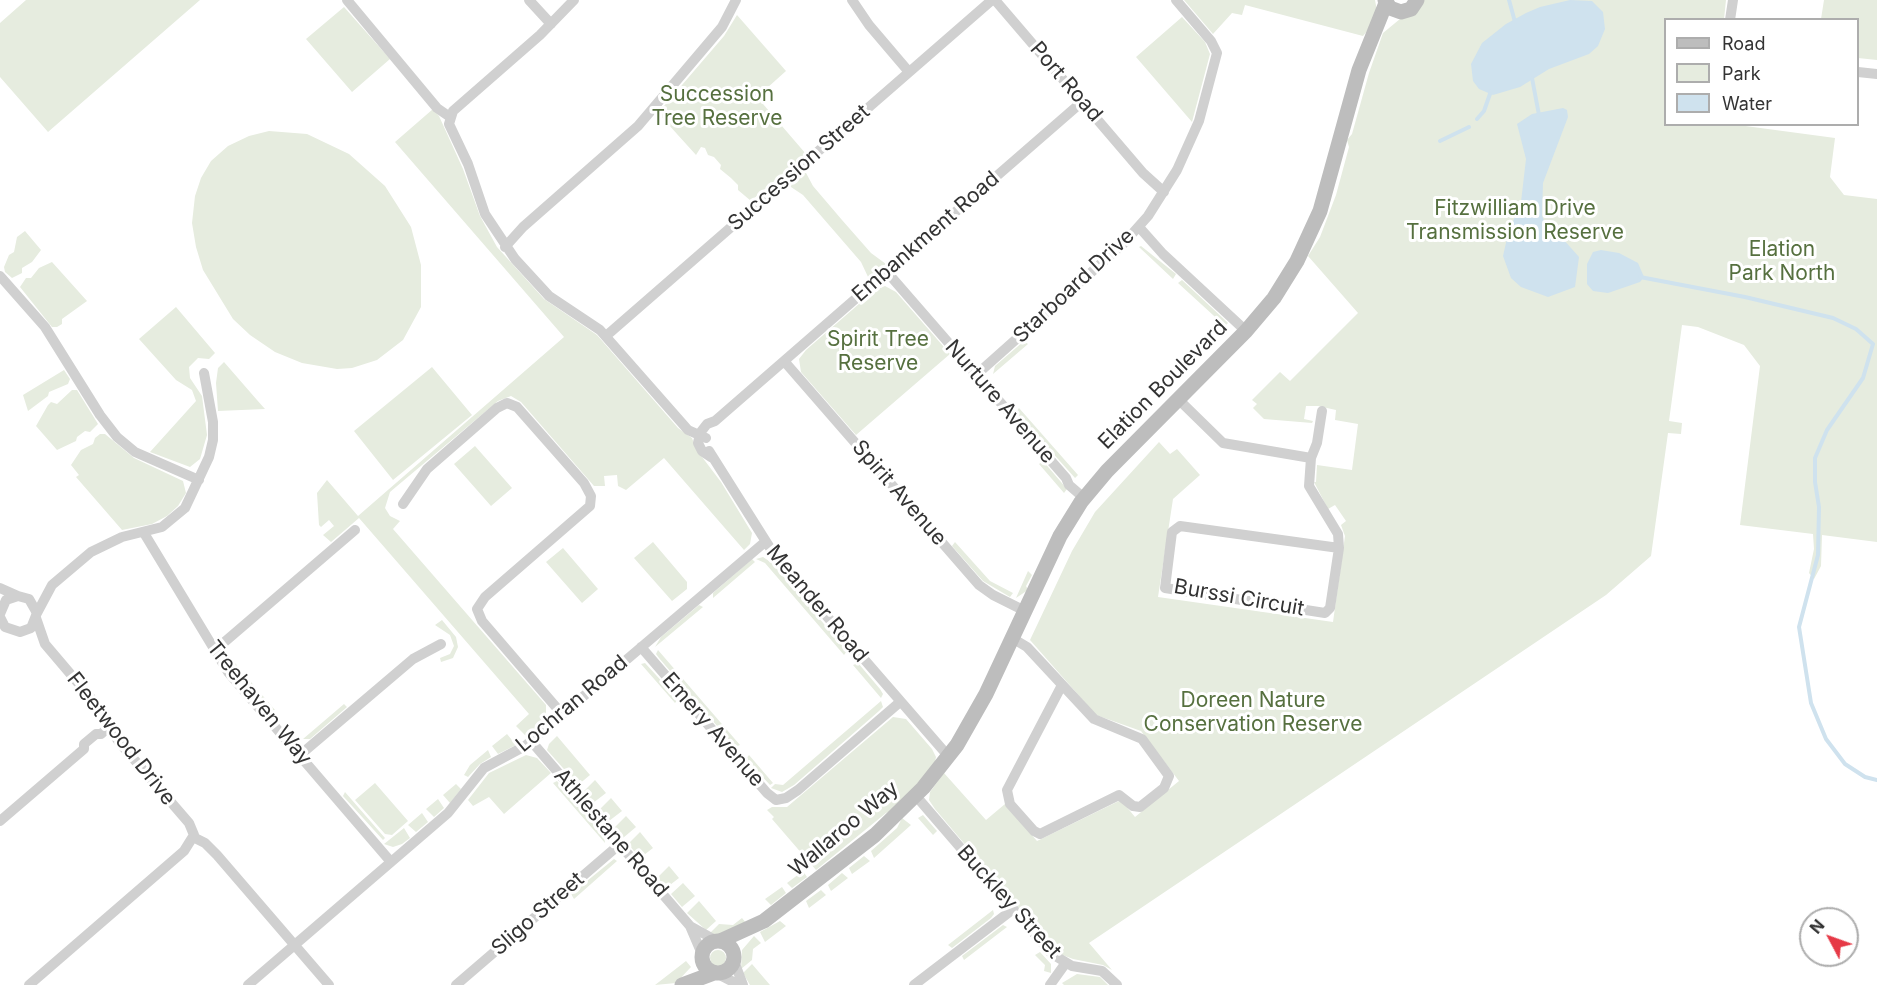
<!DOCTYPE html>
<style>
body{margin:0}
#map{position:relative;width:1877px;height:985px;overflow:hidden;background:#fff;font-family:Inter,sans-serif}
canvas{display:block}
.legend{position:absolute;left:1664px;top:18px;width:195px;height:108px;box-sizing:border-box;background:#fff;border:2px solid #adadad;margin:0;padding:8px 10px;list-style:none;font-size:18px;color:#333}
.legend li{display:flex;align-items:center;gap:12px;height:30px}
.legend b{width:30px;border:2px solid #adadad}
.north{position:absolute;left:1799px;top:907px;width:60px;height:60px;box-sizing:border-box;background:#fff;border:2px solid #adadad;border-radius:50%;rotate:311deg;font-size:16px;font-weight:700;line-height:24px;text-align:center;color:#333}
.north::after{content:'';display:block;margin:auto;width:21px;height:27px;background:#e63946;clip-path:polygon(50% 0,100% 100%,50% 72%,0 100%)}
</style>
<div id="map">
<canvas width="1877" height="985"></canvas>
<ul class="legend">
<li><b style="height:8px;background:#bdbdbd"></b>Road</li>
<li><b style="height:16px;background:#e6ecdf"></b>Park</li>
<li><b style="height:16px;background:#cfe2ee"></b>Water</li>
</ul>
<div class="north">N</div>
</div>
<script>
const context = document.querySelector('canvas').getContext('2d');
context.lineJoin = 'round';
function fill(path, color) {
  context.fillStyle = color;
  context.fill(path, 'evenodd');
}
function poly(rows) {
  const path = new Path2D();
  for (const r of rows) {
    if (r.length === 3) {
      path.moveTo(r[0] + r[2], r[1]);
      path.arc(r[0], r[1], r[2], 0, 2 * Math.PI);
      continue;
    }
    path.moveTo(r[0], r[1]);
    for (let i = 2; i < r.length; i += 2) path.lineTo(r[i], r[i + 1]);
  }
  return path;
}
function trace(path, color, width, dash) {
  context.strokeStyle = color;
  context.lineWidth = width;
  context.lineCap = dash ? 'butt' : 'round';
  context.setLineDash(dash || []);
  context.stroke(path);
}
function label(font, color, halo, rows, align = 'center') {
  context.font = font + ' Inter,sans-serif';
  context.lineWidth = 6;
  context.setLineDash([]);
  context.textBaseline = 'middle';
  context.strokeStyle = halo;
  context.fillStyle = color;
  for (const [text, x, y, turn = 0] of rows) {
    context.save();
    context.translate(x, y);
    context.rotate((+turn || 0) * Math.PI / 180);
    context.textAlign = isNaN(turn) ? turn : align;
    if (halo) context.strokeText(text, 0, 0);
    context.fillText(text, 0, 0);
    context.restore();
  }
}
const green = poly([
 [26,0,200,0,48,132,0,77,0,23],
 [1184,0,1375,0,1377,11,1369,29,1363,36,1245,5,1242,15,1232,13,1213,34],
 [1423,0,1726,0,1724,19,1666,20,1666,124,1738,125,1835,138,1830,177,1844,195,1877,199,1877,542,1822,535,1821,566,1814,579,1809,573,1814,549,1813,534,1740,525,1760,366,1744,345,1698,327,1682,325,1669,421,1682,423,1681,434,1668,433,1651,556,1606,595,1089,943,1112,970,1103,965,1073,959,1060,954,1044,938,935,809,929,800,930,792,944,773,986,820,1005,804,1037,841,1121,800,1135,817,1179,781,1141,731,1096,715,1030,640,1072,551,1095,512,1159,442,1170,454,1177,449,1200,475,1173,499,1158,597,1333,622,1345,536,1341,525,1346,521,1335,505,1328,509,1314,482,1316,482,1317,465,1352,470,1358,424,1335,420,1336,410,1318,406,1306,406,1304,419,1313,421,1312,423,1264,419,1253,408,1257,404,1252,400,1280,372,1290,381,1358,313,1308,256,1320,237,1336,195,1349,147,1347,140,1352,134,1369,73,1383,33],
 [1824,0,1877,0,1877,60,1858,58,1858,20,1821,19],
 [344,7,390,59,352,92,306,39],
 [737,15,786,71,757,97,806,154,751,201,738,190,738,185,731,178,720,169,721,165,714,157,708,155,705,148,701,147,696,155,658,113,724,36],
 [1182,17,1205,42,1210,54,1192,122,1136,57],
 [433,109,439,116,463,169,480,216,497,247,544,299,597,335,678,428,692,438,696,449,721,482,752,533,750,544,744,550,664,458,626,490,618,486,617,475,604,476,605,486,594,486,521,402,511,396,498,401,390,492,385,508,390,516,400,521,393,529,546,705,546,720,527,737,516,726,529,714,359,518,331,542,323,535,334,526,329,520,321,527,319,525,317,493,327,480,358,516,564,337,395,142],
 [269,131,307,134,349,154,385,186,411,227,421,265,421,307,403,340,377,360,352,368,337,369,302,363,275,352,250,335,233,319,203,270,196,247,192,223,195,196,201,178,211,161,228,146,249,136],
 [805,171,813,186,842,220,871,253,886,264,869,279,861,262,803,195,788,185],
 [25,231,41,250,32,262,22,268,22,273,12,278,5,272,4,267,9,255,14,252,17,237],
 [1141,246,1176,274,1173,279,1139,247],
 [52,262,87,301,62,319,62,324,57,327,52,327,20,287,26,278,31,278,39,268],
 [1182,280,1226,321,1228,323,1225,326,1178,283],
 [885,286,896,292,950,354,856,435,801,372,799,359,806,350,875,290],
 [176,307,215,353,209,359,198,358,189,367,190,378,202,396,207,435,200,459,190,467,150,452,196,401,192,390,176,380,139,339],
 [1024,341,1028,344,993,374,995,366],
 [224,362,257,400,265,409,218,411,216,383,218,368],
 [432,367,472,415,393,480,354,431],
 [64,370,70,379,68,384,49,392,48,396,28,411,23,395],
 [72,390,77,390,98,424,90,432,85,431,77,437,76,441,57,450,36,426,48,405,51,402,57,404],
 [1019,408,1078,475,1075,478,1016,412],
 [100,434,105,434,134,458,183,481,186,493,178,506,167,516,152,524,122,530,76,477,79,475,71,465,81,450,93,444,95,438],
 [475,446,512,488,491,506,454,464],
 [1043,461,1067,489,1064,493,1039,464],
 [653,542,687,582,687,589,672,601,634,558],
 [955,542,990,581,1013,593,1010,597,983,581,952,546],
 [563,548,598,589,582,603,546,562],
 [763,557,772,563,847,651,844,655,765,563,756,559],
 [752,559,755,562,713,598,713,593],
 [1028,571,1032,575,1026,586,1028,590,1016,598],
 [699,605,703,607,655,647,661,637],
 [442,620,456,637,458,647,453,658,441,662,440,658,450,654,454,646,450,635,435,625],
 [658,650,740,745,735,747,659,658,656,654],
 [232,659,239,668,275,710,271,712,230,665,228,662],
 [645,663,678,699,675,703,641,664],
 [858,663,880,689,883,694,881,698,853,665],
 [881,701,883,707,879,711,794,785,782,792,771,788,775,784,783,785],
 [344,704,347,707,310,739,303,739],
 [893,717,906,719,932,749,936,757,934,766,894,810,886,813,816,870,772,819,774,817,767,810,772,807,787,807],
 [507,734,516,745,498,754,492,746],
 [557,736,590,775,578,785,547,750,549,744],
 [488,750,491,757,480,764,468,777,464,775,470,765],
 [526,755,537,758,551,773,504,814,489,797,473,806,468,800,489,773],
 [749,755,773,783,770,785,746,759],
 [595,780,606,793,593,803,583,792],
 [557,781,604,835,605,843,553,783],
 [375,783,408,821,392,835,385,834,355,800],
 [456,784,461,789,450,803,443,795],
 [345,792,385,838,383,840,343,796],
 [611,798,622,811,609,821,599,810],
 [438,799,444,808,434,817,426,809],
 [422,813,428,822,416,832,408,825],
 [923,815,937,831,933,835,918,818],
 [626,816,636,827,623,838,614,828],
 [902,818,911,825,874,858,871,851,897,828],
 [404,828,410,838,402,844,393,847,384,844],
 [640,832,653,848,640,858,628,844],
 [864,856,870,861,852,874,849,868],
 [614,859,617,861,574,899,571,894],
 [669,866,679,878,666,888,657,878],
 [803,871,807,877,792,888,787,883],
 [842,873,848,878,831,891,828,885],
 [683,883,695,896,682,907,671,894],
 [782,887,786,893,771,905,765,899],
 [821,890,826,895,809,908,806,901],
 [699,901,716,921,706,930,687,913],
 [993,910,994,914,991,918,952,948,948,945],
 [742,918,746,923,719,936,709,934,719,924,733,925],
 [780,921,786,926,765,942,760,932],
 [1003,925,1007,927,964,960,962,956],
 [754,936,761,943,753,949,752,960,741,969,742,950],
 [718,958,8],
 [1040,952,1051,964,1051,973,1044,971,1045,965,1035,955],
 [686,961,691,967,676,983,655,985],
 [752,964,770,985,750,985,743,973],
 [1077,974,1100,977,1108,985,1064,985,1062,983]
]);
const water = poly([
 [1570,0,1592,1,1603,12,1605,29,1598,46,1589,54,1549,69,1520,87,1493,95,1479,89,1473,81,1471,64,1482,43,1506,24,1526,13,1540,7],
 [1563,108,1567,110,1568,117,1543,183,1542,216,1550,233,1563,239,1579,257,1575,287,1548,297,1521,287,1511,278,1503,256,1508,234,1521,202,1526,159,1517,124,1532,114],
 [1601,250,1619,253,1638,263,1644,277,1640,282,1608,293,1593,291,1587,284,1587,264,1593,252]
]);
const stream = poly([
 [1509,0,1515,22],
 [1532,78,1539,115],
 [1477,119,1484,111,1491,91],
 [1440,141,1469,127],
 [1640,277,1745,297,1833,318,1856,329,1873,344],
 [1873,344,1863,378,1827,430,1815,458,1815,482,1819,507,1818,555,1799,627,1811,703,1826,739,1845,764,1865,777,1877,780]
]);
const street = poly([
 [347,0,437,108,450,117],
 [529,0,551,24],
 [574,0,540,35,453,111,449,124,468,164,485,214,515,259,549,296,600,330,688,430,706,438],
 [852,0,869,25,909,72],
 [995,0,1143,173,1164,192],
 [1730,20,1733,0],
 [1858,72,1877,74],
 [1139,227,1163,254,1246,331],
 [505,247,523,227,638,126,722,27,736,0],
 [887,272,1066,478,1069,485,1084,498],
 [0,276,45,327,100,415,117,437,135,452,199,480],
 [606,336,992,0],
 [784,361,979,585,993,595,1025,611],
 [976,375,1123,244,1148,216,1177,170,1199,121,1217,53,1211,41,1176,0],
 [1178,399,1223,443,1311,458,1309,486,1338,534,1339,548,1330,608,1325,613,1165,588,1172,532,1180,526,1339,548],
 [709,451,777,559,949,757],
 [711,457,702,451,698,443,700,433,707,424,715,421,1083,101],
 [1311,458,1317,443,1322,411],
 [403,504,427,469,497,408,507,403,517,407,584,483,591,496,590,506,485,597,477,609,482,621,562,714],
 [144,533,228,672,391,862],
 [0,588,18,596],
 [0,614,6,600,18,596,29,599,37,613,31,628,20,632,5,627,0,617],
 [36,615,52,585,91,552,122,537,162,527,185,508,209,457,213,440,213,422,204,373],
 [1012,638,1027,647,1094,719,1142,739,1169,776,1164,788,1140,807,1133,806,1119,795,1040,834,1034,831,1010,804,1007,790,1062,685],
 [641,647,767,793,776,800,786,798,798,790,900,702],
 [214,651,355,530],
 [531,741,690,926,717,941],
 [300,755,413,659,441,644],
 [916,796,1052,954,1072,966,1102,971,1117,985],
 [0,821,84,749,84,744,96,734,101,734,109,727],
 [193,837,205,843,217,855,329,985],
 [690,926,702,954],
 [734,961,743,985],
 [718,974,739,985],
 [29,985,184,851,194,835,189,823,119,742,90,697,45,644,36,618],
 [248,985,448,813,484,768,525,746,765,542],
 [456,985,620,844],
 [914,985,1012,910],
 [1050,985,1065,964]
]);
const secondary = poly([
 [1385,0,1390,8,1401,12,1411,9,1417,0],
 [718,957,16],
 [720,941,764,921,875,835,923,788,957,745,986,694,1060,536,1081,502,1107,471,1246,331,1274,298,1297,261,1320,211,1359,70,1386,3],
 [682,985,714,973]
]);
const streetNames = [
 ["Port Road",1066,82,49],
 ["Succession Street",799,168,-41],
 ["Embankment Road",926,237,-41],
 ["Starboard Drive",1074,286,-43],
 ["Elation Boulevard",1163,385,-45],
 ["Nurture Avenue",1000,402,49],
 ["Spirit Avenue",899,493,49],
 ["Burssi Circuit",1239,598,10],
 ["Meander Road",817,604,50],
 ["Treehaven Way",259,703,51],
 ["Lochran Road",572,704,-40],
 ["Emery Avenue",713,730,49],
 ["Fleetwood Drive",121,739,52],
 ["Wallaroo Way",844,829,-40],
 ["Athlestane Road",611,833,49],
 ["Buckley Street",1009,902,48],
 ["Sligo Street",538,914,-41]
];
const parkNames = [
 ["Succession",717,95],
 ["Tree Reserve",717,119],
 ["Fitzwilliam Drive",1515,209],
 ["Transmission Reserve",1515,233],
 ["Elation",1782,250],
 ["Park North",1782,274],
 ["Spirit Tree",878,340],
 ["Reserve",878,364],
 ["Doreen Nature",1253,701],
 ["Conservation Reserve",1253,725]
];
fill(green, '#e6ecdf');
fill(water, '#cfe2ee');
trace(stream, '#cfe2ee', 4);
trace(street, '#d0d0d0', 10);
trace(secondary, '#bdbdbd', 15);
label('21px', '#333', '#fff', streetNames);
label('21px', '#56703f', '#fff', parkNames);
</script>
